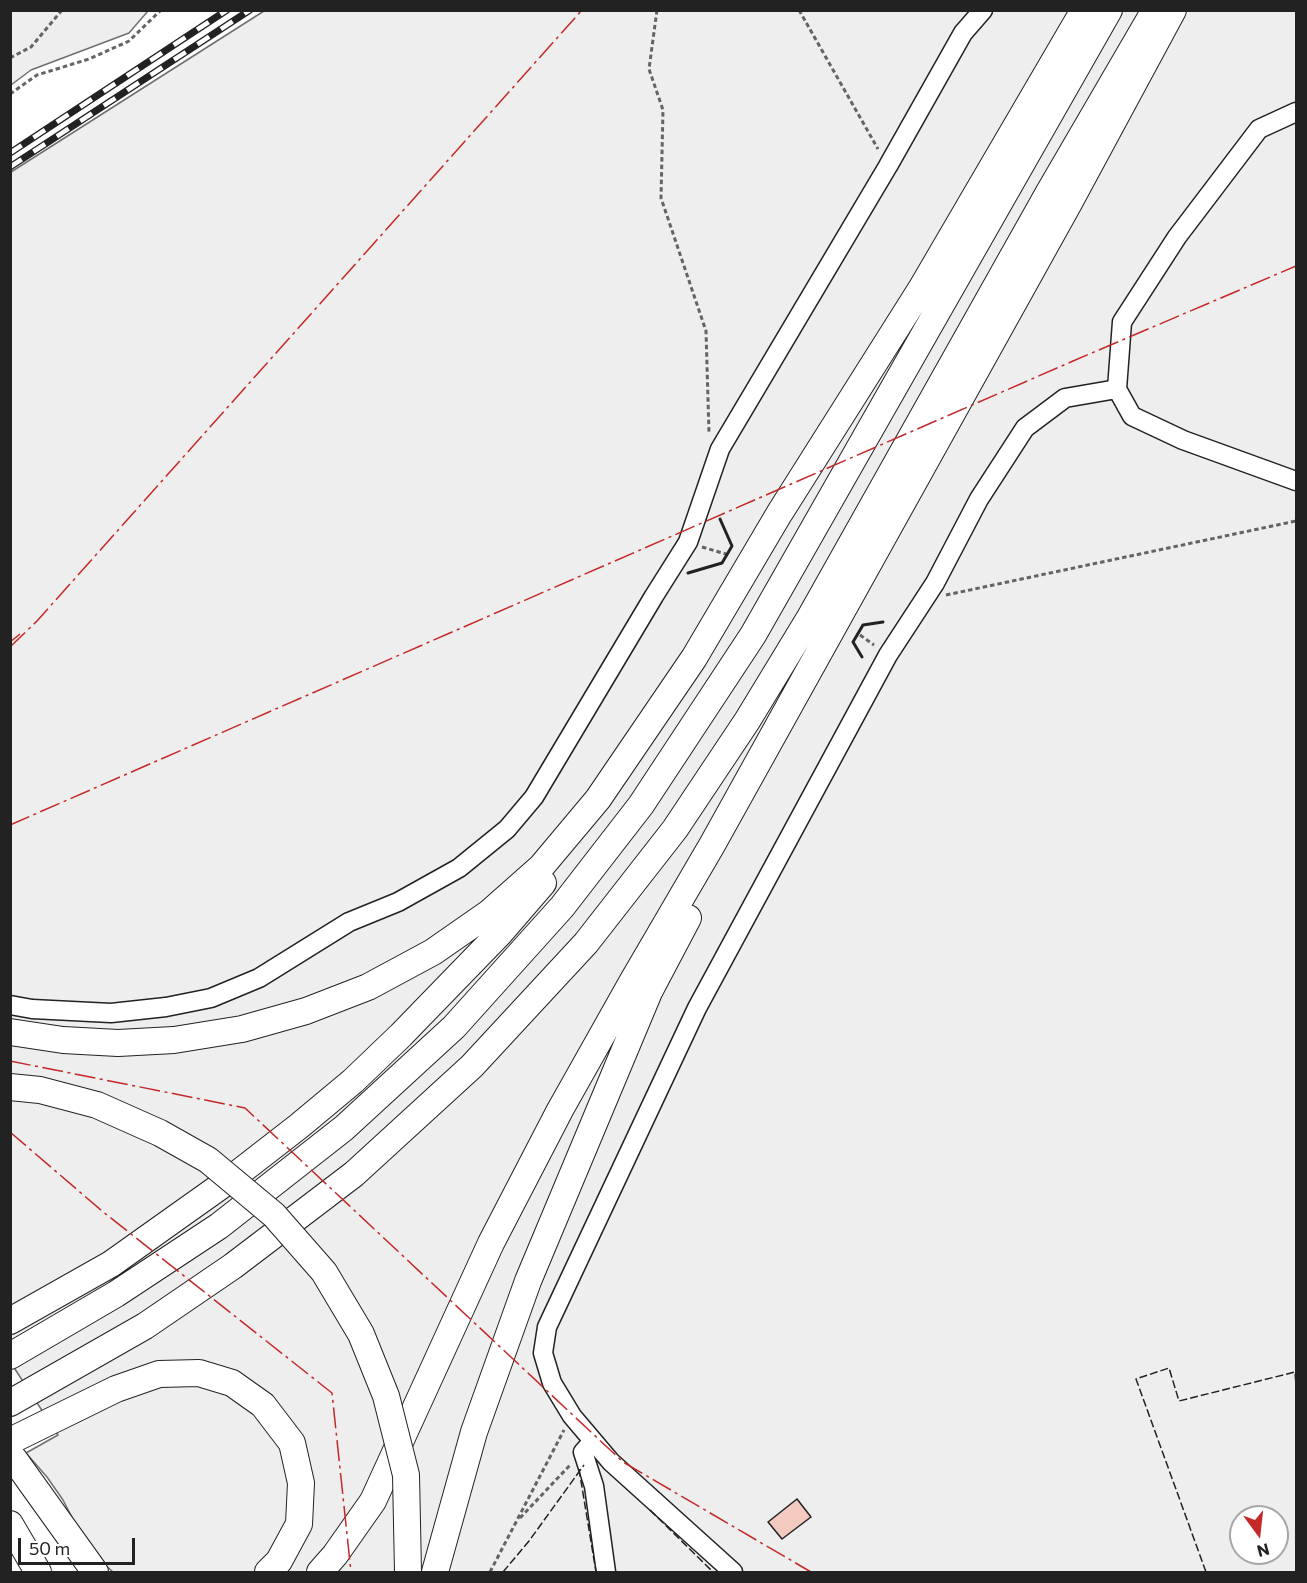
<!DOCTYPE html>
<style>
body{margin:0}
#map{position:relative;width:1307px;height:1583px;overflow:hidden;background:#fff;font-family:Commissioner,sans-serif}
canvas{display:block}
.frame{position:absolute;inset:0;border:12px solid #222;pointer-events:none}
.north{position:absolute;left:1229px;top:1505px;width:60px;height:60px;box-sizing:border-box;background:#fff;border:2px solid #a7a7a7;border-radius:50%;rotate:165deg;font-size:16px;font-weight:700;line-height:24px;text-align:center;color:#222}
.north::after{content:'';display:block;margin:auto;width:21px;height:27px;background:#c62828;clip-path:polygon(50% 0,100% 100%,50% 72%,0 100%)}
.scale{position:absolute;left:18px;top:1538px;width:117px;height:27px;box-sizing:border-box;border:3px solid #222;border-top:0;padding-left:8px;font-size:18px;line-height:21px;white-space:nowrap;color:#222;-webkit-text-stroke:4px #fff;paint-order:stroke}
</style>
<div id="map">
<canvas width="1307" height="1583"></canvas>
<div class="frame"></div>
<div class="north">N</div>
<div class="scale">50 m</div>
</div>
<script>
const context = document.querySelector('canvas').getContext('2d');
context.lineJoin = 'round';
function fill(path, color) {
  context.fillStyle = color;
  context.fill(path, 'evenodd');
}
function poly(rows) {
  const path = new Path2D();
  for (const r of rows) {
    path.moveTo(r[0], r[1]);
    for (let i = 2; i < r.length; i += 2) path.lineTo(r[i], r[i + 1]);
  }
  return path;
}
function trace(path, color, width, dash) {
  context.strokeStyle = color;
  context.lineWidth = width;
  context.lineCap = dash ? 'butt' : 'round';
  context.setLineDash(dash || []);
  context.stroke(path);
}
const green = poly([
 [11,10,148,10,148,11,129,33,31,70,11,85,11,10],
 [264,11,1296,11,1296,1572,113,1572,89,1550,63,1500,47,1477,26,1453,58,1435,11,1363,11,172,264,11],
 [1241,1517,1277,1517,1277,1553,1241,1553,1241,1517]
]);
const building = poly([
 [797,1499,811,1517,782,1539,768,1522,797,1499]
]);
const path = poly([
 [657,10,649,69,663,110,661,198,706,331,709,433],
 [799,10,878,149],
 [10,58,31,47,62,10],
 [10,94,37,75,89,59,129,41,161,10],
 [702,547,726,554],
 [946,595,1296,521],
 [860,635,874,645],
 [520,1518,571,1464],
 [490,1572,564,1430]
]);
const minor = poly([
 [1296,112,1259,129,1177,237,1122,322,1117,389,1132,416,1183,440,1296,481],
 [10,1005,32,1009,111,1013,166,1007,211,998,259,978,349,922,398,902,459,868,507,829,534,797,654,596,688,542,720,449,888,166,963,33,983,10],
 [593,1441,583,1452,594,1486,606,1572],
 [733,1572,611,1462,572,1416,552,1383,543,1353,547,1327,697,1008,888,655,935,583,979,499,1025,428,1065,398,1117,389]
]);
const highway = poly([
 [10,1032,63,1040,118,1043,174,1040,242,1029,306,1011,368,987,433,952,489,913,541,867,598,799,694,658,779,514,921,289,1084,10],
 [10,1321,111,1264,232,1178,299,1126,353,1081,401,1035,499,934,543,883],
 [10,1356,116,1294,219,1226,344,1128,454,1027,562,907,641,805,753,635,1109,10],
 [10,1403,145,1326,233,1266,354,1174,472,1066,586,943,675,829,747,721,809,619,1049,192,1155,10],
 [10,1441,116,1389,159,1374,199,1373,232,1383,263,1405,292,1443,301,1483,299,1524,279,1561,268,1572],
 [14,1459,95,1572],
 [10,1524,38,1572],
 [320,1572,335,1555,373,1501,491,1243,560,1110,632,982,712,845,1069,203,1173,10],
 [435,1572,474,1432,528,1281,649,992,688,918]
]);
const rail = poly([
 [10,153,227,10],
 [10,167,250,10]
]);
const highwayBridge = poly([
 [10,1087,40,1090,97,1105,160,1133,208,1160,274,1215,324,1272,361,1334,386,1396,406,1475,408,1572]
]);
const fence = poly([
 [579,1469,596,1572],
 [650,1510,713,1572],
 [503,1572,529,1541,584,1465],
 [1206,1572,1136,1379,1169,1368,1179,1401,1295,1372,1296,1385]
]);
const wall = poly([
 [688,573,722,563,732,546,720,519],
 [862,657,853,642,863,625,883,622]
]);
const power = poly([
 [10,642,20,634],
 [10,647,37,621,582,10],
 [10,825,1073,361,1296,266],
 [10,1061,245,1108,623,1462,811,1572],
 [10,1132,102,1211,332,1393,351,1572]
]);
fill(green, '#eee');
trace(green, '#6f6f6f', 1.5);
fill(building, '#f3c9c0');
trace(building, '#222', 1.5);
trace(minor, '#222', 21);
trace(highway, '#222', 28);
trace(path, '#646464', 3, [4.5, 3]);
trace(minor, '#fff', 18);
trace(highway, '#fff', 26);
trace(rail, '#222', 7);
trace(rail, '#fff', 4.5, [14]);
trace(highwayBridge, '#222', 28, []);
trace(highwayBridge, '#fff', 26);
trace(fence, '#222', 1.5, [8, 3]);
trace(wall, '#222', 3);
trace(power, '#c62828', 1.5, [21, 4.5, 3, 4.5]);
</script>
